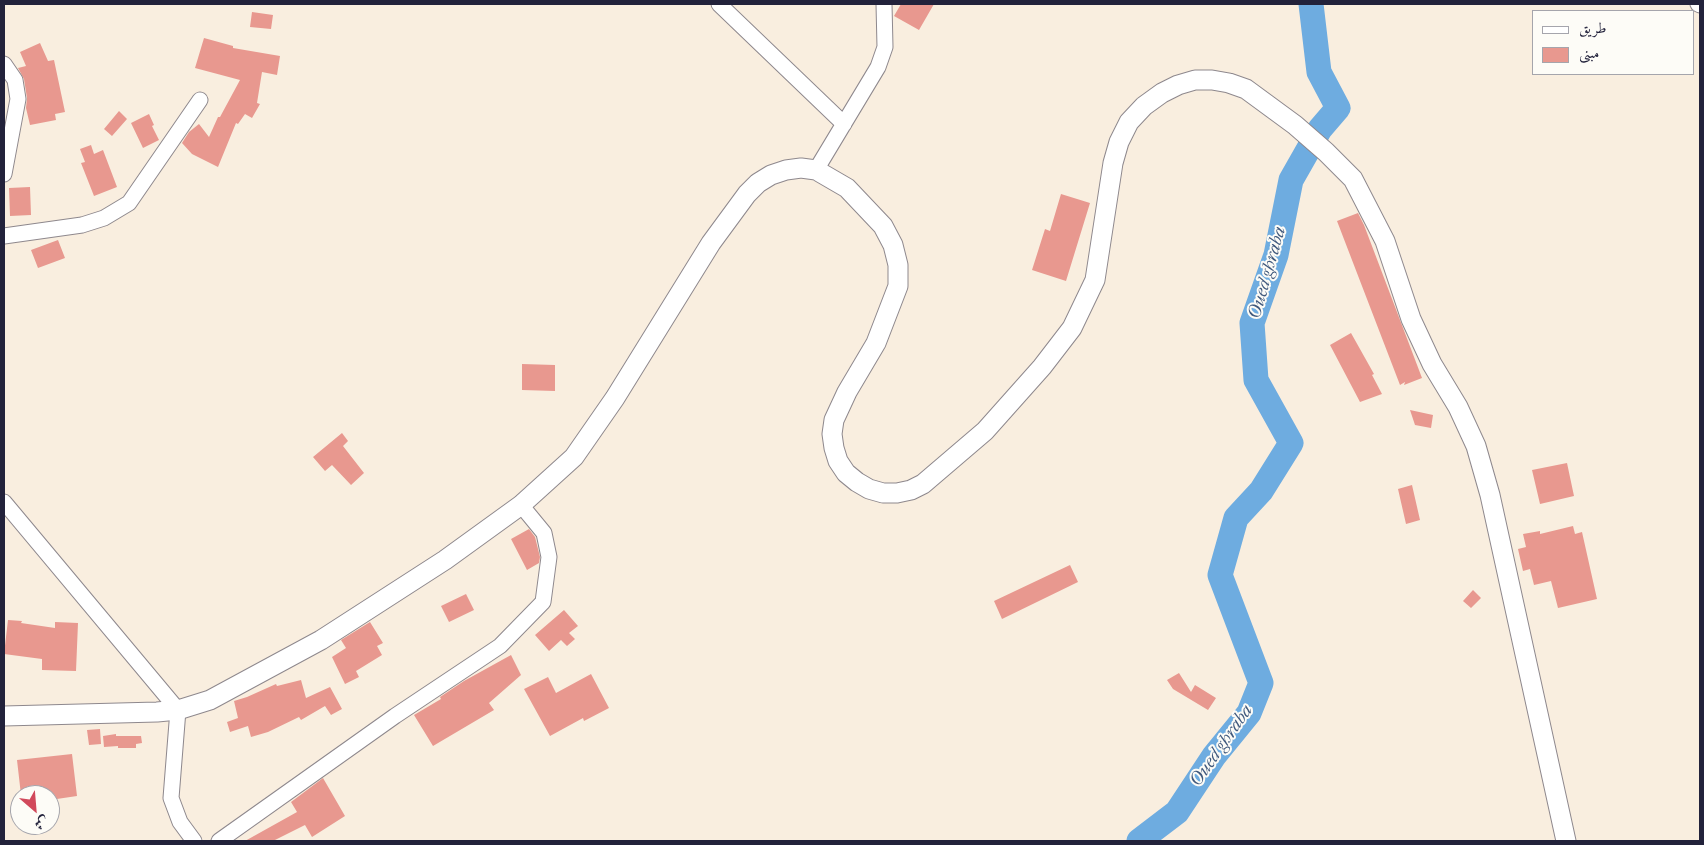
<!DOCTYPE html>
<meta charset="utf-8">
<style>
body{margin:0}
#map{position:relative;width:1704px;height:845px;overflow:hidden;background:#f9eedf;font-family:"IM FELL French Canon",Amiri,serif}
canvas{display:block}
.frame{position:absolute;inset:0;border:5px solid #22223b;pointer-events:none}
.legend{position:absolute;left:1532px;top:10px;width:162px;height:65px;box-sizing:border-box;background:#fdfcf7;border:1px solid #a5a5ac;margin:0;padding:6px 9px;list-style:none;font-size:15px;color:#22223b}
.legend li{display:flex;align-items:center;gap:10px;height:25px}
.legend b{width:25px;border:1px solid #a5a5ac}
.north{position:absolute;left:10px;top:785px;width:50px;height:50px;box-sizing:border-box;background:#fdfcf7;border:1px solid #a5a5ac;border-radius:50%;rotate:153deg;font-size:14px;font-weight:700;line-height:20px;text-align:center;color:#22223b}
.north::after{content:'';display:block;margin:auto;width:18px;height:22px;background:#d1495b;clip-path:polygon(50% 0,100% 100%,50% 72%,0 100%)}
</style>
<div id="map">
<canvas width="1704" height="845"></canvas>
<div class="frame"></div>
<ul class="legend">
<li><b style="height:6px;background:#fff"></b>طريق</li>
<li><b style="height:14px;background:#e8988f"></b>مبنى</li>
</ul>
<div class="north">ش</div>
</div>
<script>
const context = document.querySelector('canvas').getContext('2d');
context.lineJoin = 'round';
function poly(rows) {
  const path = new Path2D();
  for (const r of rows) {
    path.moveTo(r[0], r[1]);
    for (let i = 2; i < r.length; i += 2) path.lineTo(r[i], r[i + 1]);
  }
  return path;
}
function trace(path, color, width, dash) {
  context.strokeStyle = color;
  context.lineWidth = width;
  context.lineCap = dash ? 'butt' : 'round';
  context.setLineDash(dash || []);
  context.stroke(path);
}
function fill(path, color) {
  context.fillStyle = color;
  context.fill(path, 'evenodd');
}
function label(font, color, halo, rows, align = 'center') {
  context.font = font + ' "IM FELL French Canon",serif';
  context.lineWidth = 4;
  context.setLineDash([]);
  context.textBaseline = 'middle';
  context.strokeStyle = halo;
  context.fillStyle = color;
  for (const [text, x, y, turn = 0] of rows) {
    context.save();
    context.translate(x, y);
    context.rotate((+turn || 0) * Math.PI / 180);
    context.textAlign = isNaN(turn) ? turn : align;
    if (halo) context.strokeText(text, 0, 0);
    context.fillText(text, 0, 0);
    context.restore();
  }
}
const river = poly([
 [1139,841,1177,812,1214,756,1249,713,1261,683,1220,575,1236,518,1261,491,1291,443,1256,380,1252,323,1276,255,1291,180,1320,129,1338,108,1319,72,1311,4]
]);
const building = poly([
 [901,4,934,4,919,30,894,16],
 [252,12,273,15,271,29,250,27],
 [204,38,233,46,233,48,280,56,277,75,262,72,257,103,260,104,252,118,245,114,238,124,236,123,218,167,192,154,182,143,189,132,199,124,209,137,218,117,220,117,240,80,195,68],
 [40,43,48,61,54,60,65,112,55,114,56,120,30,125,26,108,27,98,24,79,18,68,26,66,20,52],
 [119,111,127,119,112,136,104,129],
 [149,114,154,125,152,126,159,140,143,148,131,123],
 [91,145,94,154,103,150,117,187,94,196,81,163,85,162,80,149],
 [30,187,31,215,10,216,9,188],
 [1061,194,1090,203,1066,281,1032,270,1045,229,1050,231],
 [1358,213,1364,225,1422,378,1404,385,1405,382,1400,385,1337,221],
 [58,240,65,258,38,268,31,250],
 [1351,333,1374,374,1372,375,1382,394,1360,402,1330,345],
 [522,364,555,365,555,391,522,390],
 [1410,410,1433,415,1431,428,1415,425],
 [342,433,348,441,343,446,364,473,351,485,332,465,325,471,313,457],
 [1567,463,1574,496,1540,504,1532,470],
 [1412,485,1420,520,1406,524,1398,489],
 [1573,526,1575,534,1582,532,1597,599,1558,608,1551,581,1534,585,1530,569,1523,571,1518,549,1526,547,1523,534,1540,531,1540,534],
 [529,529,535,537,540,557,539,563,527,570,511,539],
 [1070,565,1078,582,1002,619,994,601],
 [1473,590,1481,598,1471,608,1463,601],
 [466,594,474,610,449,622,441,606],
 [564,610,578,626,569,633,575,639,567,646,561,640,549,651,535,635],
 [8,620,22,621,21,623,55,628,55,622,78,623,76,671,42,670,42,659,4,654],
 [370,622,383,643,377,646,382,655,356,671,359,677,345,684,332,657,346,648,341,640],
 [511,655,521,675,489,703,494,710,433,746,414,715,441,699,440,697,464,681],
 [1179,673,1191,692,1195,685,1216,698,1208,710,1173,689,1167,680],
 [591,674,609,708,584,721,583,718,550,736,524,689,548,677,556,693],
 [301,680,306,698,330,687,342,709,331,715,325,706,301,720,299,717,268,732,251,737,248,726,230,732,227,722,238,718,234,701,247,697,276,684,277,686],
 [100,729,101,744,89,745,87,730],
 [116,734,116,736,141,736,142,743,136,744,136,748,118,748,118,746,104,747,103,736],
 [72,754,77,796,50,800,50,795,21,795,17,760],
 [323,778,345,816,312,837,305,825,273,841,245,841,297,812,291,802]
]);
const minor = poly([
 [719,4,844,124],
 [1698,4,1700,5],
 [4,64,15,80,18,99,4,174],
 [816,170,878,67,885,47,884,4],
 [4,236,82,225,104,218,129,203,200,100],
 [4,502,178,710,171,798,180,822,194,841],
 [219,841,395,716,500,646,543,602,549,557,544,533,521,505]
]);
const major = poly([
 [4,716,157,712,178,710,210,700,321,640,445,560,521,505,574,457,615,398,711,243,747,194,758,183,771,175,786,170,801,168,816,170,847,188,883,226,893,245,898,265,898,286,876,343,847,392,834,420,832,434,834,448,838,461,846,473,857,482,869,489,883,493,897,493,911,490,923,484,985,431,1042,367,1072,328,1095,280,1113,163,1119,142,1129,122,1144,106,1162,93,1178,85,1195,80,1212,80,1229,83,1246,89,1295,125,1326,152,1353,179,1385,241,1411,319,1432,364,1458,407,1476,446,1490,495,1566,841]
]);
const waterNames = [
 ["Oued ghraba",1268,273,-74],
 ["Oued ghraba",1222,746,-55]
];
trace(river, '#6eace0', 25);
fill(building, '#e8988f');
trace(minor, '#8e888d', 17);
trace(major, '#8e888d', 21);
trace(minor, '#fff', 15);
trace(major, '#fff', 19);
label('italic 18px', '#40597d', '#fdfcf7', waterNames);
</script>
